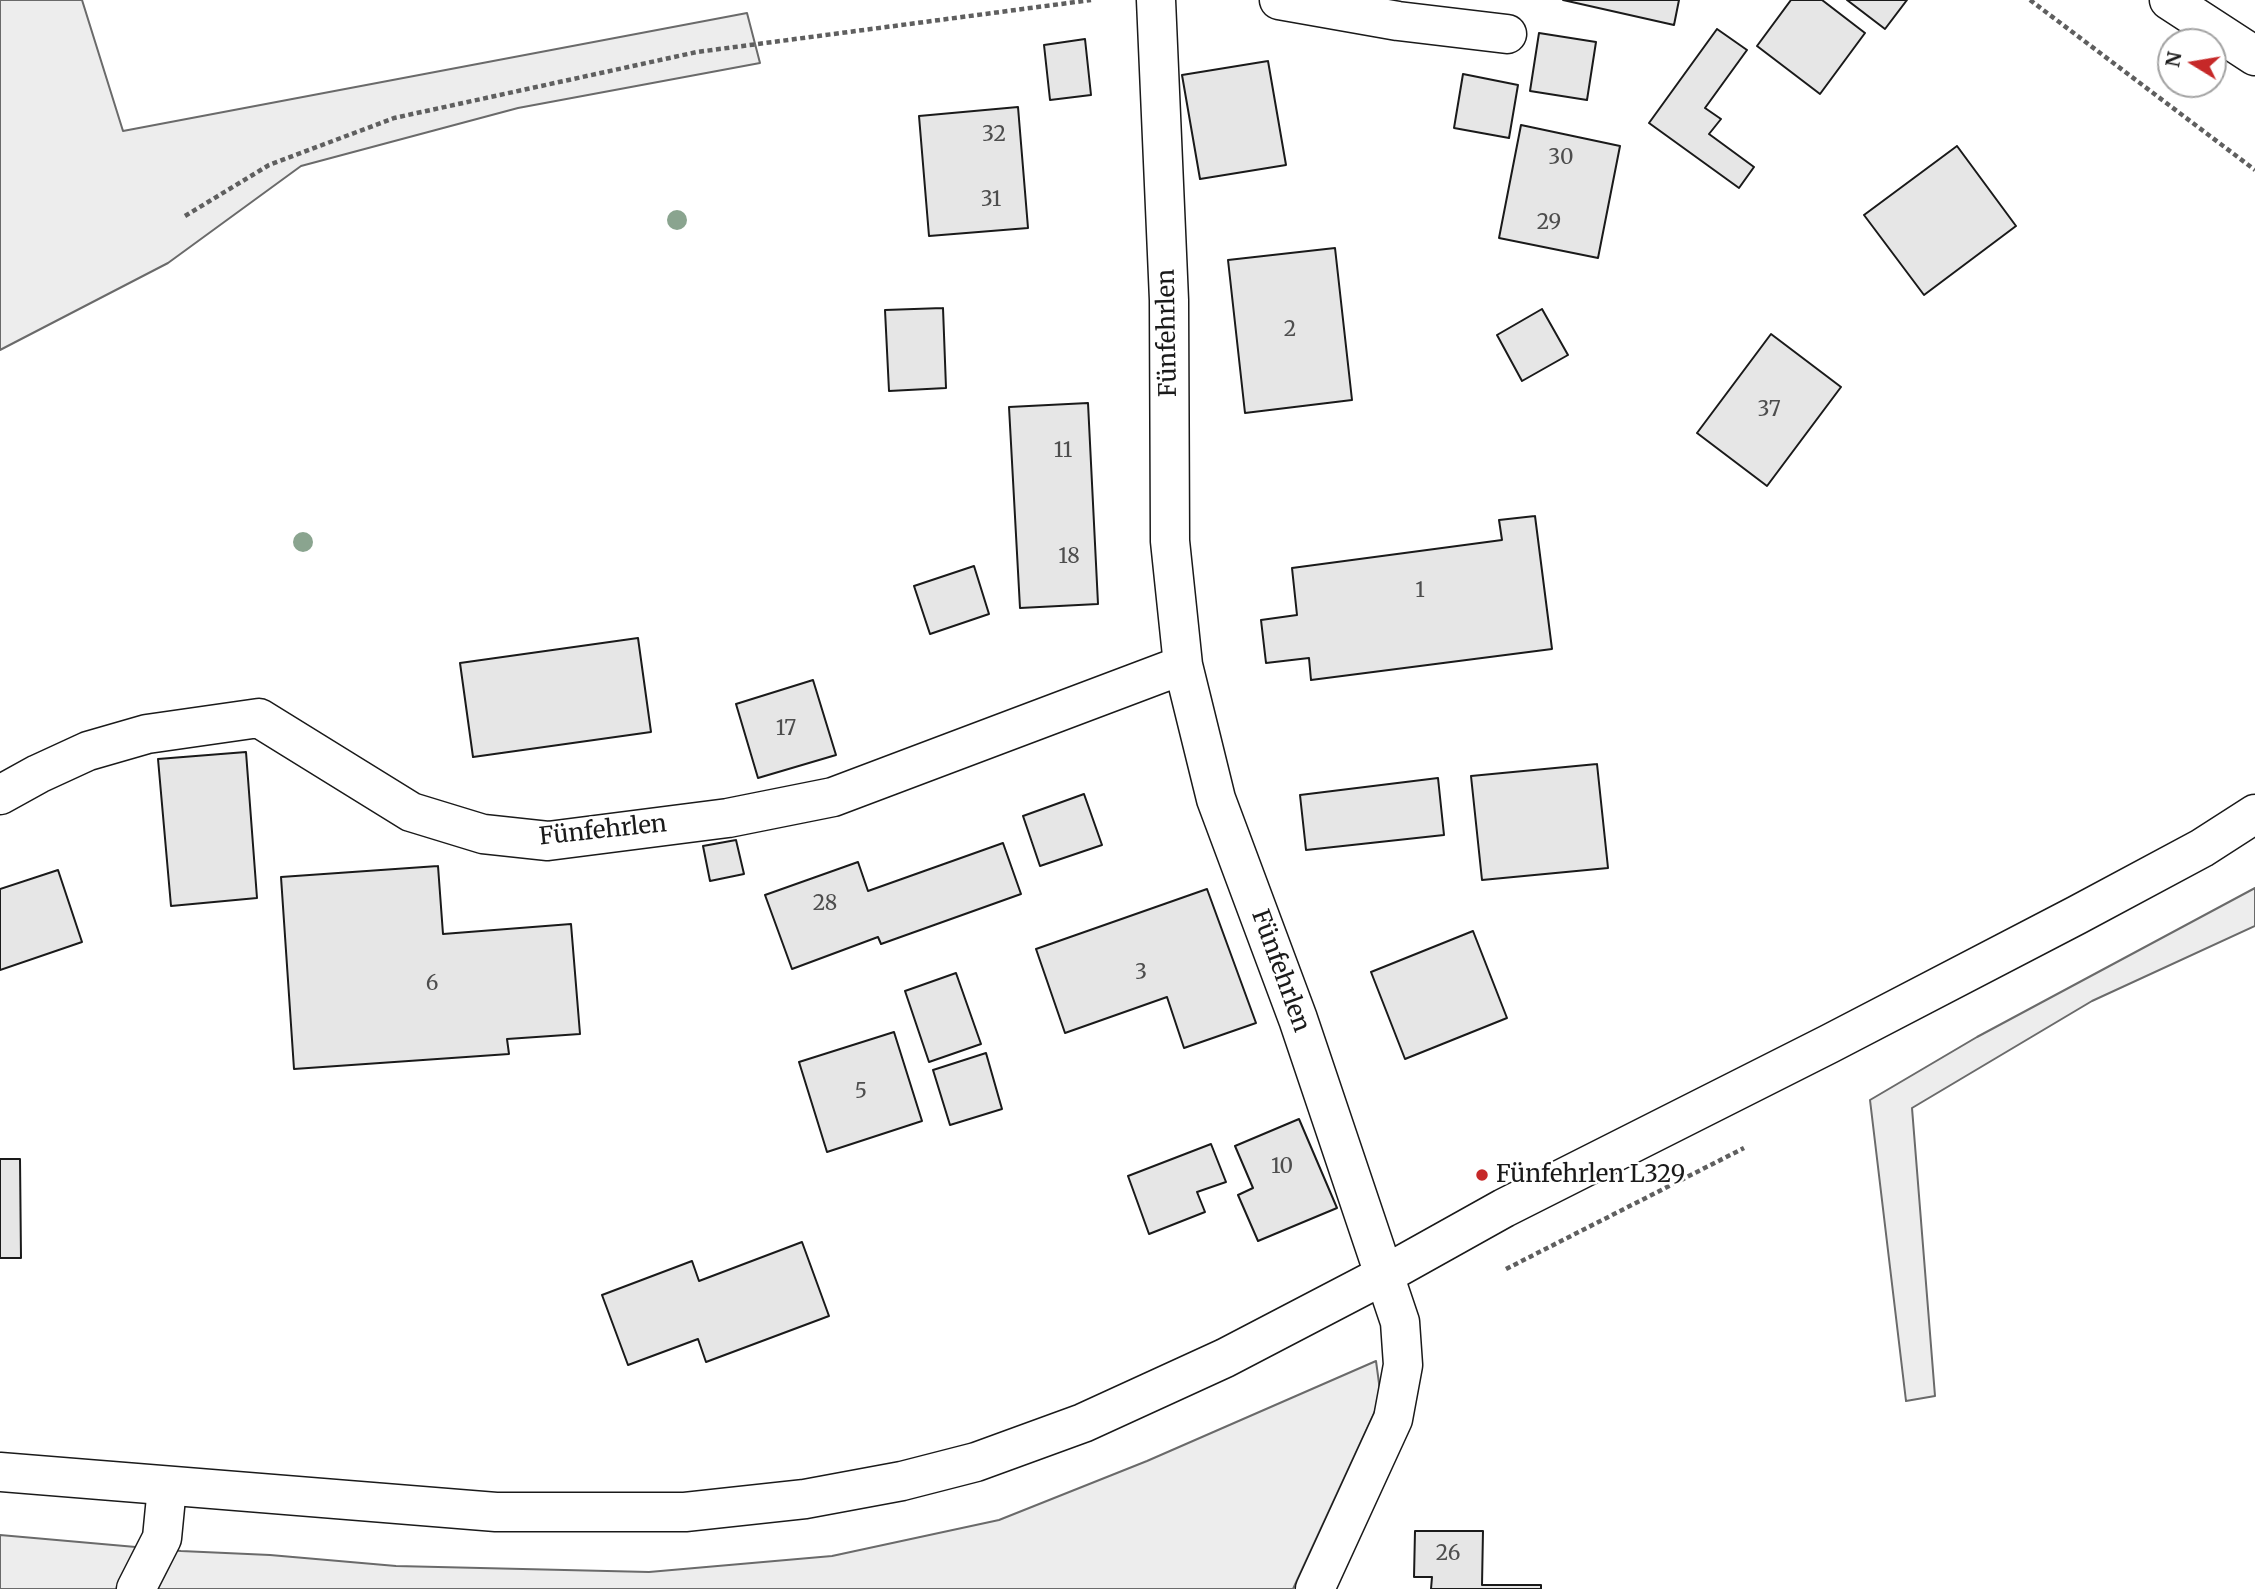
<!DOCTYPE html>
<meta charset="utf-8">
<style>
body{margin:0}
#map{position:relative;width:2255px;height:1589px;overflow:hidden;background:#fff;font-family:Merriweather,serif}
canvas{display:block}
.north{position:absolute;left:2157px;top:28px;width:70px;height:70px;box-sizing:border-box;background:#fff;border:2px solid #a3a3a3;border-radius:50%;rotate:281deg;font-size:19px;font-weight:700;line-height:28px;text-align:center;color:#1a1a1a}
.north::after{content:'';display:block;margin:auto;width:24px;height:32px;background:#c62828;clip-path:polygon(50% 0,100% 100%,50% 72%,0 100%)}
</style>
<div id="map">
<canvas width="2255" height="1589"></canvas>
<div class="north">N</div>
</div>
<script>
const context = document.querySelector('canvas').getContext('2d');
context.lineJoin = 'round';
function fill(path, color) {
  context.fillStyle = color;
  context.fill(path, 'evenodd');
}
function poly(rows) {
  const path = new Path2D();
  for (const r of rows) {
    path.moveTo(r[0], r[1]);
    for (let i = 2; i < r.length; i += 2) path.lineTo(r[i], r[i + 1]);
  }
  return path;
}
function trace(path, color, width, dash) {
  context.strokeStyle = color;
  context.lineWidth = width;
  context.lineCap = dash ? 'butt' : 'round';
  context.setLineDash(dash || []);
  context.stroke(path);
}
function label(font, color, halo, rows, align = 'center') {
  context.font = font + ' Merriweather,serif';
  context.lineWidth = 5;
  context.setLineDash([]);
  context.textBaseline = 'middle';
  context.strokeStyle = halo;
  context.fillStyle = color;
  for (const [text, x, y, turn = 0] of rows) {
    context.save();
    context.translate(x, y);
    context.rotate((+turn || 0) * Math.PI / 180);
    context.textAlign = isNaN(turn) ? turn : align;
    if (halo) context.strokeText(text, 0, 0);
    context.fillText(text, 0, 0);
    context.restore();
  }
}
const built = poly([
 [0,0,82,0,123,131,747,13,760,63,518,108,301,166,168,263,0,350,0,0],
 [2255,888,2255,926,2092,1001,1912,1108,1935,1396,1906,1401,1870,1100,1977,1037,2255,888],
 [1376,1361,1381,1398,1293,1589,0,1589,0,1535,181,1551,270,1555,396,1566,649,1572,832,1556,999,1520,1147,1461,1376,1361]
]);
const building = poly([
 [1563,0,1679,0,1674,25,1563,0],
 [1791,0,1822,0,1865,33,1820,94,1757,46,1791,0],
 [1847,0,1907,0,1885,29,1847,0],
 [1717,29,1747,50,1705,108,1721,119,1709,134,1754,167,1739,188,1649,123,1717,29],
 [1539,33,1596,42,1587,100,1530,91,1539,33],
 [1085,39,1091,95,1050,100,1044,45,1085,39],
 [1268,61,1286,165,1200,179,1182,75,1268,61],
 [1463,74,1518,85,1509,138,1454,128,1463,74],
 [1018,107,1028,228,929,236,919,116,1018,107],
 [1521,125,1620,146,1598,258,1499,238,1521,125],
 [1957,146,2016,226,1924,295,1864,215,1957,146],
 [1335,248,1352,400,1245,413,1228,260,1335,248],
 [943,308,946,388,889,391,885,310,943,308],
 [1542,309,1568,355,1522,381,1497,335,1542,309],
 [1771,334,1841,387,1767,486,1697,433,1771,334],
 [1088,403,1098,604,1020,608,1009,407,1088,403],
 [1535,516,1552,649,1311,680,1309,658,1266,663,1261,620,1297,615,1292,568,1502,540,1499,520,1535,516],
 [974,566,989,614,930,634,914,586,974,566],
 [638,638,651,732,473,757,460,663,638,638],
 [813,680,836,755,758,778,736,704,813,680],
 [246,752,257,898,171,906,158,759,246,752],
 [1597,764,1608,868,1482,880,1471,776,1597,764],
 [1438,778,1444,835,1306,850,1300,795,1438,778],
 [1084,794,1102,845,1040,866,1023,816,1084,794],
 [736,840,744,874,710,881,703,846,736,840],
 [1003,843,1021,894,881,944,878,937,792,969,765,895,858,862,868,891,1003,843],
 [438,866,443,934,571,924,580,1034,507,1039,509,1054,294,1069,281,877,438,866],
 [58,870,82,942,0,970,0,889,58,870],
 [1207,889,1256,1023,1184,1048,1167,997,1065,1033,1036,949,1207,889],
 [1473,931,1507,1018,1405,1059,1371,972,1473,931],
 [956,973,981,1044,929,1062,905,991,956,973],
 [894,1032,922,1121,827,1152,799,1062,894,1032],
 [986,1053,1002,1109,950,1125,933,1070,986,1053],
 [1299,1119,1337,1208,1258,1241,1238,1195,1253,1188,1235,1146,1299,1119],
 [1211,1144,1226,1182,1197,1192,1205,1212,1149,1234,1128,1176,1211,1144],
 [0,1159,20,1159,21,1258,0,1258,0,1159],
 [802,1242,829,1316,706,1362,698,1339,628,1365,602,1295,692,1261,699,1281,802,1242],
 [1415,1531,1483,1531,1482,1585,1541,1585,1541,1589,1431,1589,1432,1577,1414,1577,1415,1531]
]);
const path = poly([
 [2030,0,2255,170],
 [185,216,269,165,394,118,697,52,1091,0],
 [1506,1269,1744,1148]
]);
const minor = poly([
 [1156,0,1169,300,1170,541,1183,665,1216,799,1298,1019,1400,1322,1403,1365,1393,1419,1315,1589],
 [1279,0,1398,21,1507,34],
 [0,795,38,774,88,751,147,734,259,718,411,812,483,834,548,841,728,818,833,797,1183,665],
 [136,1589,162,1538,167,1487]
]);
const major = poly([
 [2169,0,2255,56],
 [0,1472,496,1512,685,1512,805,1499,902,1481,976,1462,1083,1423,1225,1358,1384,1275,1504,1208,1829,1044,2077,915,2202,848,2255,814]
]);
const trees = [
 [677,220],
 [303,542]
];
const markers = [
 [1482,1175,7,"#c62828"]
];
const numberNames = [
 ["32",994,135],
 ["30",1561,158],
 ["31",991,200],
 ["29",1549,223],
 ["2",1290,330],
 ["37",1769,410],
 ["11",1063,451],
 ["18",1069,557],
 ["1",1420,591],
 ["17",786,729],
 ["28",825,904],
 ["3",1141,973],
 ["6",432,984],
 ["5",861,1092],
 ["10",1282,1167],
 ["26",1448,1554]
];
const streetNames = [
 ["Fünfehrlen",1168,333,-91],
 ["Fünfehrlen",603,831,-6],
 ["Fünfehrlen",1280,971,70]
];
const poiNames = [
 ["Fünfehrlen L329",1496,1175]
];
fill(built, '#ededed');
trace(built, '#6a6a6a', 2);
fill(building, '#e6e6e6');
trace(building, '#1a1a1a', 2);
trace(minor, '#1a1a1a', 41);
trace(major, '#1a1a1a', 41);
trace(path, '#5f5f5f', 4.5, [5, 3.5]);
trace(minor, '#fff', 38);
trace(major, '#fff', 38);
context.fillStyle = '#8aa48f';
for (const [x, y] of trees) {
  context.beginPath();
  context.arc(x, y, 10, 0, 2 * Math.PI);
  context.fill();
}
for (const [x, y, r, color] of markers) {
  const dot = new Path2D();
  dot.arc(x, y, r, 0, 2 * Math.PI);
  context.fillStyle = color;
  context.fill(dot);
  trace(dot, '#fff', 2.5);
}
label('21px', '#4d4d4d', null, numberNames);
label('24px', '#1a1a1a', '#fff', streetNames);
label('24px', '#1a1a1a', '#fff', poiNames, 'left');
</script>
